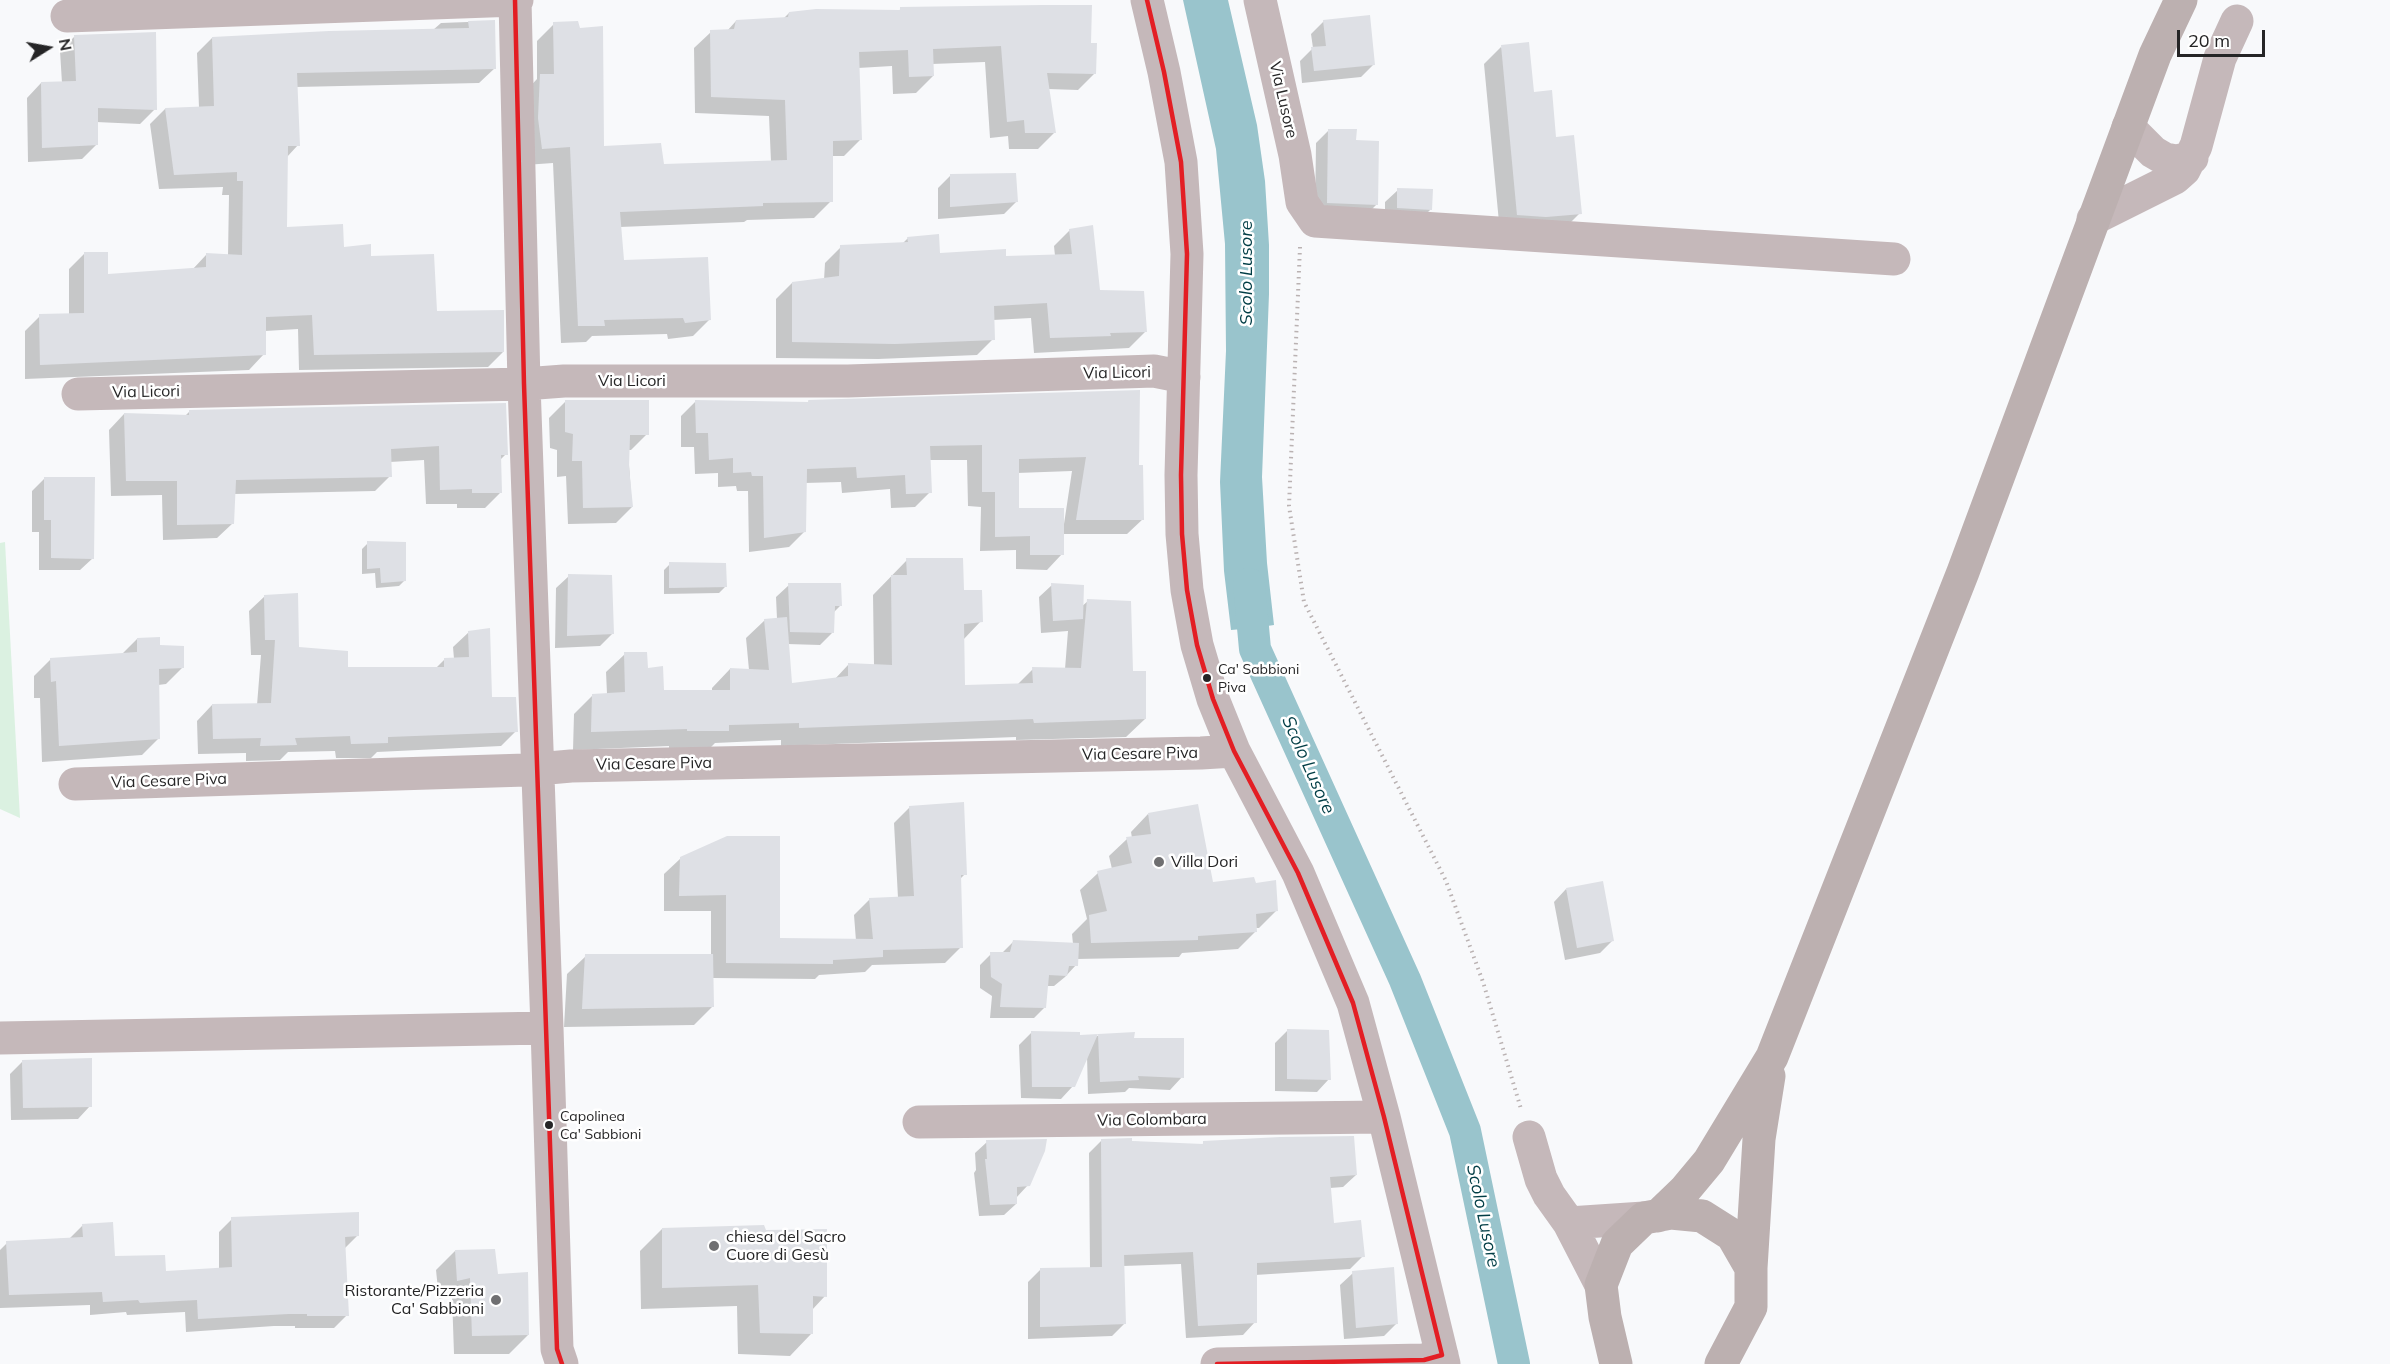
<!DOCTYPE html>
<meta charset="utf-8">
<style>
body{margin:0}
#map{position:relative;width:2390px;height:1364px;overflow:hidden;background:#f8f9fb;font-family:Mulish,sans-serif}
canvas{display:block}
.north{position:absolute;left:18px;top:18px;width:60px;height:60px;-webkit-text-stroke:4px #fff;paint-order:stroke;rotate:79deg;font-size:16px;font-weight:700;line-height:24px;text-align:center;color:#252526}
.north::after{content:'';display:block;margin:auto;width:21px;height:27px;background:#252526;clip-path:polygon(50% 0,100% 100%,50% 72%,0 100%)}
.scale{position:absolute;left:2177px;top:30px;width:88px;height:27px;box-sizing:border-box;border:3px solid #252526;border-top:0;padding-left:8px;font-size:18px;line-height:21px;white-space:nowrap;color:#252526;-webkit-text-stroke:4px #fff;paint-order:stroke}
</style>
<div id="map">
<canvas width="2390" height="1364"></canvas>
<div class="north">N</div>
<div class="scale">20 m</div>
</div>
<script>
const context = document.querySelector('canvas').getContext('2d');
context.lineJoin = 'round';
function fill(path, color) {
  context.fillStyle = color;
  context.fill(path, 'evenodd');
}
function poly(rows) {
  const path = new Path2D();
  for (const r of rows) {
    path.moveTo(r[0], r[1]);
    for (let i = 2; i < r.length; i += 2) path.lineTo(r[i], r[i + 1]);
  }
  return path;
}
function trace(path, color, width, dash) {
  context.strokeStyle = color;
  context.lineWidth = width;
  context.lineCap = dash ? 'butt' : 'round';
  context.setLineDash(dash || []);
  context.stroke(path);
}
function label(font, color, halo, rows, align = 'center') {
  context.font = font + ' Mulish,sans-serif';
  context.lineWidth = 5;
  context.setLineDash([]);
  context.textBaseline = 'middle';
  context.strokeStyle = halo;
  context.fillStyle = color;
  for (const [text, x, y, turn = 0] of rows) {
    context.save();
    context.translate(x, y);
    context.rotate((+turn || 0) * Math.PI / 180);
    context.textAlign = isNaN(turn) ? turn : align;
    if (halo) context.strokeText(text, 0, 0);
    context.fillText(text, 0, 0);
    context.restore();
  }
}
const green = poly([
 [5,542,20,818,0,809,0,543]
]);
const water = poly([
 [1183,0,1228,0,1257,125,1265,181,1269,245,1269,294,1262,477,1267,563,1274,625,1254,628,1231,630,1224,571,1220,482,1226,351,1225,244,1216,149]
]);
const shadow = poly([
 [901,9,1090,45,1095,73,1078,90,1048,89,1055,132,1038,149,1009,149,1008,136,990,138,985,62,932,64,933,76,916,93,893,94,892,66,858,68,861,139,844,156,832,156,831,201,814,218,747,220,744,222,620,227,622,261,710,319,693,336,668,339,667,334,592,336,586,342,561,343,553,163,525,165,524,93,537,79,537,41,554,24,602,147,662,165,771,162,769,116,695,113,694,48,711,32,727,31,736,21,784,18,789,13,898,11],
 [494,21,495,68,479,83,296,87,298,145,287,157,285,229,369,257,435,313,503,352,488,367,299,370,298,329,265,331,264,354,249,370,25,379,25,331,40,316,69,315,69,269,84,254,107,276,192,270,206,255,228,256,229,195,222,195,223,187,159,189,150,124,165,109,199,108,197,53,212,38,433,30,441,23],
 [1324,21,1373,65,1361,77,1302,83,1300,61,1313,48,1311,34],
 [75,36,155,109,140,124,96,122,97,144,82,159,28,162,27,98,41,83,62,83,60,51],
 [1501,47,1533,94,1580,213,1562,231,1500,233,1484,64],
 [1329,130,1355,142,1377,204,1364,217,1315,215,1316,143],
 [950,176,1017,201,1004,214,938,219,938,188],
 [1398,190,1431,209,1418,222,1385,220,1385,202],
 [1070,230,1099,291,1145,332,1129,348,1034,353,1031,318,993,320,993,339,977,355,878,359,776,358,776,299,792,283,824,280,825,263,841,247,903,243,908,238,939,255,1005,258,1055,256,1054,246],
 [696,401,807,403,809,401,1138,466,1143,519,1127,534,1062,534,1062,554,1047,570,1016,569,1016,550,980,551,981,507,968,506,967,460,929,460,930,492,915,507,891,508,890,489,842,493,841,482,805,483,804,532,789,547,749,552,748,491,737,491,736,486,718,487,718,473,695,474,694,447,681,447,681,416],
 [1072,471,1064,524,1017,510,1017,473],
 [565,402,647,434,631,450,628,450,632,507,616,523,568,524,566,476,557,477,557,450,550,448,549,418],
 [189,412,506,454,500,460,500,493,485,508,457,508,457,504,426,504,424,460,390,462,390,476,375,491,234,494,233,523,217,538,163,540,162,495,111,496,109,430,124,414,185,416],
 [44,479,93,558,80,570,39,570,39,532,32,532,32,491],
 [368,543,405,580,399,586,376,588,375,573,362,574,362,549],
 [907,560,962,591,981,621,963,640,964,687,1017,685,1033,669,1065,669,1068,631,1041,633,1039,597,1052,585,1081,607,1088,601,1131,673,1145,719,1126,737,1016,740,1016,737,781,746,781,740,715,743,709,749,669,749,669,746,573,750,574,714,592,696,607,694,606,672,625,654,646,670,663,692,712,691,712,688,730,669,749,670,746,638,765,620,777,619,776,597,789,585,840,606,833,613,832,633,820,645,787,644,791,685,834,680,848,665,874,666,873,595],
 [670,564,725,587,719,593,664,594,664,570],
 [569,576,613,633,600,646,555,648,556,588],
 [265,596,297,648,347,669,436,668,444,660,454,659,453,647,469,632,490,699,516,731,501,746,377,752,371,758,336,758,335,751,288,752,280,760,246,761,246,753,198,754,197,721,212,705,257,705,261,655,251,655,249,611],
 [137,639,158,646,183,667,166,684,158,685,159,738,142,755,42,762,40,698,34,698,34,676,51,659,122,654],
 [910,807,965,874,959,880,961,947,945,963,872,965,865,972,819,975,815,979,712,978,713,1006,694,1025,564,1027,567,974,586,956,711,956,711,911,664,911,664,874,681,858,727,837,779,939,856,941,854,915,870,899,898,898,894,823],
 [1148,814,1211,883,1277,910,1259,928,1256,928,1256,931,1238,949,1182,953,1179,957,1077,959,1076,965,1065,977,1054,986,1047,986,1045,1007,1034,1018,990,1018,992,996,980,988,980,965,991,954,1002,953,1013,942,1073,944,1072,934,1087,919,1080,890,1098,873,1112,869,1109,856,1127,839,1132,838,1131,832],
 [1566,889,1613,940,1600,953,1565,960,1554,902],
 [1288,1030,1329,1079,1317,1092,1275,1091,1275,1043],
 [1032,1032,1078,1037,1133,1034,1132,1040,1182,1077,1170,1090,1129,1088,1125,1092,1088,1094,1087,1056,1073,1086,1061,1099,1021,1098,1019,1045],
 [22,1062,90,1106,78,1119,11,1120,10,1074],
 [1102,1140,1201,1145,1204,1143,1356,1175,1343,1187,1330,1188,1333,1225,1363,1256,1350,1269,1255,1275,1255,1322,1243,1335,1186,1338,1181,1264,1123,1266,1125,1323,1112,1336,1028,1339,1028,1282,1041,1269,1090,1269,1089,1153],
 [987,1142,1028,1185,1016,1198,1016,1204,1004,1215,979,1216,974,1173,976,1170,975,1153],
 [232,1219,357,1236,344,1249,347,1315,334,1328,295,1328,295,1326,274,1326,186,1332,185,1312,127,1315,126,1312,90,1315,90,1305,0,1308,0,1250,7,1243,70,1238,83,1225,113,1258,164,1273,219,1270,219,1232],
 [662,1229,765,1232,825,1296,812,1310,811,1334,790,1356,738,1354,737,1306,641,1309,640,1251],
 [455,1251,497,1275,528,1335,509,1354,454,1354,452,1296,439,1299,436,1270],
 [1353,1273,1397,1323,1384,1336,1344,1339,1340,1285]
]);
const canal = poly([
 [1249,584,1255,649,1405,980,1465,1131,1514,1364]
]);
const building = poly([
 [1042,5,1092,5,1091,43,1097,43,1096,74,1047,73,1056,133,1025,133,1024,120,1007,122,1001,46,933,49,934,76,909,77,908,50,859,52,862,140,833,141,833,202,763,203,763,206,620,212,624,260,708,257,711,320,685,323,683,318,604,320,605,326,578,326,570,147,542,149,538,118,540,74,554,74,553,22,578,21,580,28,603,26,604,146,661,143,664,164,787,160,785,100,711,97,710,30,734,29,736,20,788,17,789,12,816,9,900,10,900,7],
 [1370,15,1375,65,1314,71,1311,47,1326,46,1323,20],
 [495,20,496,69,297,73,300,146,288,146,287,227,343,224,344,247,371,244,371,256,434,254,437,311,504,310,504,352,314,355,312,315,266,317,266,355,40,365,39,314,84,313,84,252,108,252,108,274,206,267,206,253,242,255,243,181,237,181,237,172,174,175,165,108,214,106,212,37,329,31,469,28,468,21],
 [156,32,157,110,98,108,98,145,42,148,41,82,76,81,74,35],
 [1529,42,1534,92,1552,90,1556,137,1574,135,1582,214,1546,217,1517,215,1501,45],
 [1328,129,1357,129,1356,140,1379,141,1378,205,1327,203],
 [1016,173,1018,202,950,207,950,174],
 [1397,188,1433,189,1432,210,1397,208],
 [1093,225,1100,290,1144,291,1147,332,1110,333,1111,336,1050,338,1047,303,994,306,995,340,895,344,792,342,792,282,839,276,840,245,908,242,907,237,939,234,940,253,1006,249,1006,256,1072,254,1069,229],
 [1140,390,1139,465,1143,465,1144,520,1076,520,1086,457,1019,459,1019,508,1064,508,1064,555,1030,555,1030,536,995,537,995,492,982,492,982,445,930,446,932,493,906,494,905,475,857,478,856,467,807,469,806,532,764,538,763,476,752,476,751,472,733,473,733,458,709,460,708,433,696,433,695,400,809,402,808,400],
 [565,400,649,400,649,435,630,435,629,467,633,507,583,508,582,461,572,461,573,434,565,432],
 [506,403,508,455,501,455,502,493,472,493,472,489,440,490,439,446,391,449,392,477,236,480,234,524,177,525,177,481,126,481,124,413,189,415,189,410],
 [44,477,95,477,94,559,51,558,51,520,44,520],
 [367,541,406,542,406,581,381,583,380,568,367,569],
 [906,558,963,558,964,590,982,590,983,622,964,624,965,685,1033,683,1032,667,1081,668,1087,599,1131,601,1133,671,1146,671,1146,719,1034,723,1033,719,799,728,799,723,729,725,729,731,687,731,687,729,591,732,592,694,625,692,624,652,647,652,648,668,663,666,664,690,730,690,730,668,769,670,764,619,787,617,792,683,848,676,848,663,892,665,891,575,907,575],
 [669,562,726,563,727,587,669,588],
 [568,574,612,575,614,634,567,636],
 [788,583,841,583,842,606,835,606,834,633,790,632],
 [1051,583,1084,585,1083,619,1053,621],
 [298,593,299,647,348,651,348,667,444,667,444,658,469,657,468,631,490,628,492,697,516,697,518,732,388,737,388,743,351,744,350,736,295,738,297,745,260,746,261,738,213,739,212,704,271,703,275,640,265,640,264,595],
 [160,637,160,645,184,646,184,668,159,669,160,739,59,746,56,681,51,682,50,658,137,652,137,638],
 [964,802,967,875,961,875,963,948,883,950,883,957,833,960,833,964,726,963,726,895,679,896,680,857,727,836,780,836,780,938,873,939,869,898,914,896,909,806],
 [1198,804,1213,882,1254,877,1256,883,1276,880,1278,911,1256,914,1257,932,1198,936,1198,940,1091,943,1089,915,1107,911,1097,871,1132,863,1126,837,1151,834,1148,813],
 [1603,881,1614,941,1577,948,1566,888],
 [1013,940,1079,943,1078,966,1069,966,1067,976,1049,975,1046,1008,1000,1007,1002,984,991,977,990,952,1010,952],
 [585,954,713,954,714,1007,582,1009],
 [1287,1029,1329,1030,1331,1080,1287,1079],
 [1031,1031,1080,1032,1080,1035,1135,1032,1134,1038,1184,1038,1184,1078,1138,1076,1139,1080,1100,1082,1098,1034,1075,1087,1032,1087],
 [92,1058,92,1107,23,1108,22,1060],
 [1354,1136,1357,1175,1330,1177,1334,1223,1361,1220,1365,1257,1257,1263,1257,1323,1198,1326,1193,1252,1124,1255,1126,1324,1040,1327,1040,1268,1102,1267,1101,1139,1132,1138,1132,1141,1203,1144,1203,1141,1280,1137],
 [1047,1139,1045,1151,1030,1186,1017,1187,1017,1204,990,1205,985,1159,987,1159,986,1140],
 [359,1212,359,1236,345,1237,349,1316,307,1316,307,1314,288,1314,198,1319,197,1300,140,1303,138,1300,103,1302,102,1292,9,1295,6,1241,83,1237,82,1224,113,1222,115,1256,165,1255,166,1271,232,1267,231,1217],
 [764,1225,766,1230,827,1229,827,1297,813,1296,813,1334,760,1333,758,1285,662,1288,662,1228],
 [495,1249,498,1274,528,1272,529,1335,472,1336,470,1278,457,1281,455,1250],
 [1394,1267,1398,1324,1356,1328,1352,1271]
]);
const path = poly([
 [1300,247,1289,506,1304,602,1446,881,1483,982,1521,1109]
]);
const minor = poly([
 [515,0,524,384,547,1028,557,1349,562,1364],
 [1147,0,1164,72,1181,162,1187,254,1181,475,1182,534,1187,590,1197,645,1213,699,1234,751,1298,873,1353,1003,1384,1117,1444,1364],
 [1260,0,1295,155,1302,202,1315,221,1894,259],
 [67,16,517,0],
 [2128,127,2153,152,2165,159,2176,161,2192,158],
 [2093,219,2175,178,2184,170,2196,146,2220,58,2237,21],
 [78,394,524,384,564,381,848,381,1154,371,1184,377],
 [75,784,526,770,571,766,1201,753,1234,751],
 [0,1038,547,1028],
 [919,1122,1384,1117],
 [1529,1137,1541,1179,1549,1195,1569,1223,1601,1285],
 [1569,1223,1644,1218],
 [1217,1364,1424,1360,1442,1355]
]);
const major = poly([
 [1658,1216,1684,1191,1709,1161,1772,1057,1963,572,2155,55,2181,0],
 [1751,1268,1759,1139,1769,1076],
 [1616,1364,1605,1317,1601,1285,1617,1244,1644,1218,1671,1213,1702,1216,1732,1235,1751,1268,1751,1307,1721,1364]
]);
const bus1 = poly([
 [515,0,524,384,557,1349,562,1364],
 [1147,0,1164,72,1181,162,1187,254,1181,475,1182,534,1187,590,1197,645,1213,699,1234,751,1298,873,1353,1003,1384,1117,1442,1355],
 [1217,1364,1424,1360,1442,1355]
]);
const markers = [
 [1207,678,5,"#252526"],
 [1159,862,6,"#6f6f71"],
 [549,1125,5,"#252526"],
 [714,1246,6,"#6f6f71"],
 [496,1300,6,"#6f6f71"]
];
const busNames = [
 ["Ca' Sabbioni",1218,670],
 ["Piva",1218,688],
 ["Capolinea",560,1117],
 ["Ca' Sabbioni",560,1135]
];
const streetNames = [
 ["Via Lusore",1283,100,77],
 ["Via Licori",1117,373,-1],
 ["Via Licori",632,381],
 ["Via Licori",146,392,-1],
 ["Via Cesare Piva",1140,754,-1],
 ["Via Cesare Piva",654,764,-1],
 ["Via Cesare Piva",169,781,-2],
 ["Via Colombara",1152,1120,-1]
];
const poiNames = [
 ["Villa Dori",1171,862],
 ["chiesa del Sacro",726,1237],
 ["Cuore di Gesù",726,1255],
 ["Ristorante/Pizzeria",484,1291,"right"],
 ["Ca' Sabbioni",484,1309,"right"]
];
const waterNames = [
 ["Scolo Lusore",1247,273,-90],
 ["Scolo Lusore",1308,765,66],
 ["Scolo Lusore",1483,1216,78]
];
fill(green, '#dbf1e1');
fill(water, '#99c4cc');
fill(shadow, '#0003');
trace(canal, '#99c4cc', 32);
fill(building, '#dee0e5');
trace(path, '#bab2b2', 4, [1.5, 4.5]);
trace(minor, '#c5b8ba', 33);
trace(major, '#bcb0b0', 33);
trace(bus1, '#e31e24', 4.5);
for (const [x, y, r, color] of markers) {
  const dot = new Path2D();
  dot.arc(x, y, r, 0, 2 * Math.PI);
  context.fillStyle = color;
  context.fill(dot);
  trace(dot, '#fff', 2);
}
label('14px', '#252526', '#fff', busNames, 'left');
label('16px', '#252526', '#fff', streetNames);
label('16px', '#252526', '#fff', poiNames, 'left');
label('italic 18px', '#003d45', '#fff', waterNames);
</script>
